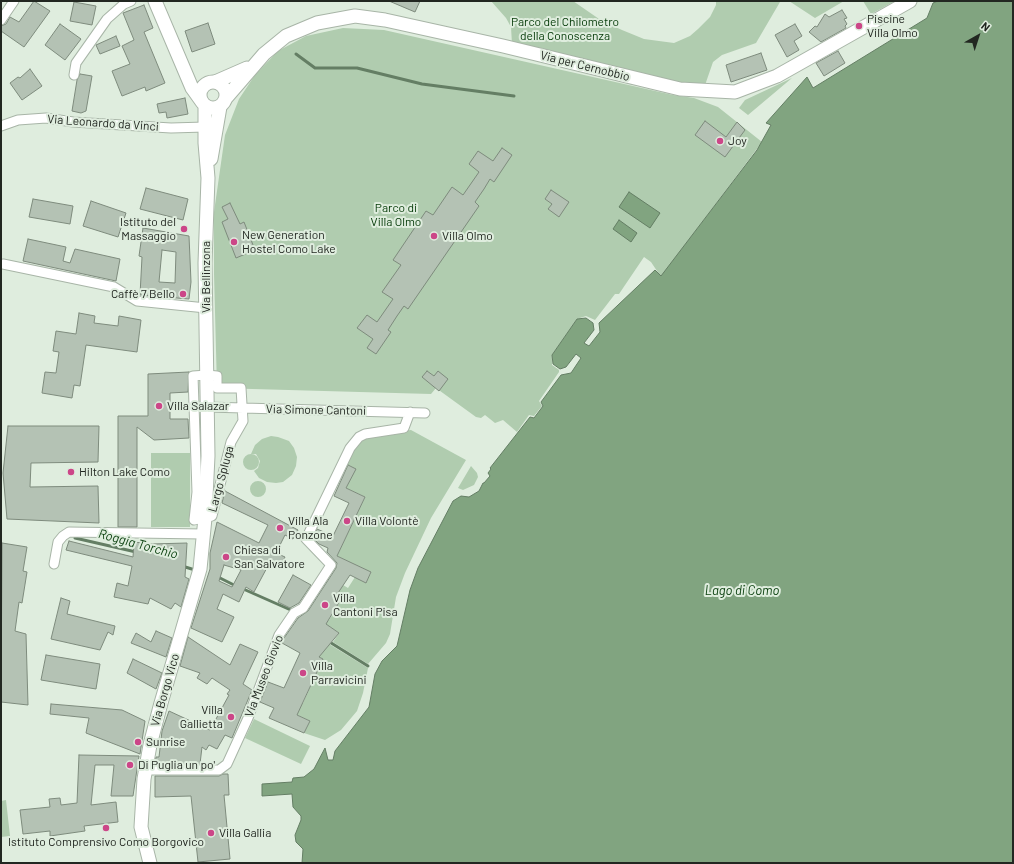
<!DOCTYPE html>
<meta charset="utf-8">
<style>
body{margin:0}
#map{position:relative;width:1014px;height:864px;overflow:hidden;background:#dfedde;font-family:Barlow,sans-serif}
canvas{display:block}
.frame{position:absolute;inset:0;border:2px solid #222721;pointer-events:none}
.north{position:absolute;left:958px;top:16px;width:40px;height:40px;-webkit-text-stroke:3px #dfedde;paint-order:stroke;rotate:39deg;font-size:11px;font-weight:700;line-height:16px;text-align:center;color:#222721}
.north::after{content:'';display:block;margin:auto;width:14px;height:18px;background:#222721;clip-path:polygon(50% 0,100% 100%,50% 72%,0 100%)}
</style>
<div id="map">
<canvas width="1014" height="864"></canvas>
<div class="frame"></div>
<div class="north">N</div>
</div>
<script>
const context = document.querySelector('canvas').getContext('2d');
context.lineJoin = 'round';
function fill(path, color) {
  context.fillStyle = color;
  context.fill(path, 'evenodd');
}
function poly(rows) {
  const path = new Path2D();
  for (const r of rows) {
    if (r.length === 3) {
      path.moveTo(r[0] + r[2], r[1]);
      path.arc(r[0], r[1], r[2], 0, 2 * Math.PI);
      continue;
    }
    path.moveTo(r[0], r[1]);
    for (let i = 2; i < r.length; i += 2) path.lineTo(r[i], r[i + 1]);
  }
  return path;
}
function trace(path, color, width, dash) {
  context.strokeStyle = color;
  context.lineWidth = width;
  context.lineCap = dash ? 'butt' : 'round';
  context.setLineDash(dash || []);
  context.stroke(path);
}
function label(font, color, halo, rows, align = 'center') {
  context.font = font + ' Barlow,sans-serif';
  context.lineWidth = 4;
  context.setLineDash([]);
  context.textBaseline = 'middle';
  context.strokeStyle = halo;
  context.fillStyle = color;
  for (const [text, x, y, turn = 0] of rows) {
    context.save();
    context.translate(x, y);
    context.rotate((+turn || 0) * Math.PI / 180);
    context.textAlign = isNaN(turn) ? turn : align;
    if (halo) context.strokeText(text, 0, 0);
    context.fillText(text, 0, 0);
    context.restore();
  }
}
const green = poly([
 [491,1,573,1,602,21,622,30,644,39,674,43,690,36,698,29,710,17,716,5,716,1,780,2,756,43,722,55,713,62,704,88,682,86,512,44,511,27,506,18],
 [789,1,844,1,815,18],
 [863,1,895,1,871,14],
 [343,28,384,30,673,95,694,98,718,107,762,142,661,277,651,262,644,257,619,294,615,294,595,320,586,316,577,319,552,355,552,365,559,370,559,372,539,401,542,406,534,416,529,415,517,432,503,420,495,423,485,415,481,418,476,417,436,388,431,394,217,388,214,274,214,212,225,135,239,99,255,75,278,51,306,36],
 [792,78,748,115,739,108,745,100],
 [411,430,466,460,431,518,405,573,396,597,390,634,386,643,368,664,333,642,339,633,321,622,329,620,343,597,338,593,343,585,348,588,355,577,366,582,371,573,337,556,365,497,346,488,355,469,346,464,358,443,370,435],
 [271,436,278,437,289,441,294,448,297,457,296,466,292,475,283,482,276,483,267,482,259,478,254,471,258,468,260,461,256,454,251,454,255,445,262,439],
 [151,453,190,453,190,527,151,527],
 [251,462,8],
 [471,466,477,473,478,477,474,485,463,490,458,488],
 [258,489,8],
 [329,644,368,668,363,693,357,711,341,730,325,740,304,733,310,721,284,709,292,698,303,703,323,659,313,655],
 [254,719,310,746,301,764,245,738],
 [6,800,10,836,1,837,1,801]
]);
const water = poly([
 [938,1,1013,1,1013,863,302,863,303,849,296,842,295,835,301,820,301,816,293,807,292,794,262,796,262,784,292,782,293,778,304,777,314,769,325,748,328,760,333,760,335,751,369,707,375,674,382,661,397,646,410,590,418,568,453,501,461,496,469,497,479,491,483,483,484,483,490,476,488,473,491,469,490,468,530,417,534,418,543,406,541,402,561,375,571,373,581,358,576,354,566,367,560,369,553,364,552,355,577,319,586,318,593,323,594,330,584,343,589,346,600,332,599,323,655,270,661,276,757,150,771,125,766,123,807,77,813,88,927,18,933,3,938,1],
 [629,192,660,213,650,228,619,207,629,192],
 [619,220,637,233,631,242,613,229,619,220]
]);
const stream = poly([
 [296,54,315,68,357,68,422,84,514,96],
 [75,538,136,552],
 [182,566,195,570],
 [218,577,236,586],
 [241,588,293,611],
 [328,641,368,666]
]);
const building = poly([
 [34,1,50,11,24,47,1,31,1,26,6,24,10,17,19,22,34,1],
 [389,1,420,1,415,12,389,1],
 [74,2,96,6,92,25,70,21,74,2],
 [144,5,153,28,144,32,165,83,146,91,145,87,122,96,112,71,130,64,122,46,134,40,123,13,144,5],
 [842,10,847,18,844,19,847,24,845,26,846,28,821,42,809,32,815,26,817,27,825,14,829,17,842,10],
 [208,23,215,44,192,52,185,31,208,23],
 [60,24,81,39,65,60,45,45,60,24],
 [795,24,802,36,794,41,799,50,787,57,775,35,795,24],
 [116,36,120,46,100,54,96,45,116,36],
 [838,51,845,63,824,76,816,63,838,51],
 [761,53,767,70,731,82,726,65,761,53],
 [30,69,42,86,22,100,10,83,18,77,20,78,30,69],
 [80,74,92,76,86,111,81,113,72,111,77,80,80,74],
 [185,98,188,114,167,118,166,112,159,113,157,104,185,98],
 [705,121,726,137,737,122,745,130,725,157,695,135,705,121],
 [502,148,512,155,494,182,490,179,484,189,475,202,479,206,408,309,404,306,397,316,388,330,391,332,376,354,367,348,373,339,357,328,367,315,377,322,393,299,382,292,401,265,393,260,426,211,433,215,452,187,463,195,479,172,469,164,478,151,493,161,502,148],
 [146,188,188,199,183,220,140,209,146,188],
 [551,190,569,202,559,217,548,209,552,204,545,199,551,190],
 [33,199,73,206,70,224,29,217,33,199],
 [91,201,126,213,118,237,83,226,91,201],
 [230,203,240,224,244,222,255,250,236,258,222,222,228,219,222,207,230,203],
 [143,228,189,236,191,282,189,299,140,295,142,257,139,256,143,228],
 [162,250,176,252,175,283,159,282,162,250],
 [28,239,66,247,63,261,70,263,75,249,120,259,116,281,23,261,28,239],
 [79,313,95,316,94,323,118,326,119,316,141,320,137,352,86,345,80,386,74,385,72,398,42,393,45,372,56,373,59,352,53,351,56,331,76,334,79,313],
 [427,371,434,376,438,371,448,379,439,391,422,377,427,371],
 [189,372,188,392,170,393,170,419,188,419,189,438,154,440,137,427,137,527,118,527,118,416,148,416,148,374,189,372],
 [8,426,99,426,98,462,31,463,30,487,98,486,99,523,7,519,3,473,8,426],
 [348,465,356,469,346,488,365,497,337,556,371,572,366,583,350,575,338,593,343,596,326,624,339,633,319,657,323,659,297,715,310,721,304,733,269,718,274,708,260,702,268,682,284,688,300,653,282,643,284,638,298,618,308,611,336,568,337,563,327,552,328,548,319,544,313,538,317,529,333,536,349,503,334,496,348,465],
 [225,491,298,530,293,539,285,535,276,553,285,557,281,565,270,562,254,592,246,587,239,602,223,594,217,609,234,617,222,642,191,628,210,569,210,553,217,522,259,543,268,525,222,503,225,491],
 [224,565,241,570,232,587,219,581,224,565],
 [69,541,133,557,134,542,151,544,187,543,185,577,189,579,181,607,175,603,171,609,150,598,148,604,114,597,117,583,128,586,132,566,66,550,69,541],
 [2,543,27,547,23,571,27,572,22,603,19,602,15,631,26,634,28,705,1,702,2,543],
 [293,575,311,585,299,603,290,608,278,602,293,575],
 [61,598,70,601,67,614,115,626,113,635,108,632,100,650,51,639,61,598],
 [156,631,172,638,166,657,131,643,136,633,151,642,156,631],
 [188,637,230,665,240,644,258,652,243,684,252,690,232,738,225,735,217,749,209,745,206,750,202,747,200,764,155,764,156,757,159,757,162,731,169,711,210,730,229,695,227,694,230,690,212,678,207,684,197,678,200,673,180,666,188,637],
 [46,655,100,664,96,689,41,680,46,655],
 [133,659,162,673,156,689,127,673,133,659],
 [51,704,122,710,145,721,140,754,86,733,89,718,50,714,51,704],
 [79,755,139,756,133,796,111,796,114,765,95,765,91,805,116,802,118,822,84,826,85,831,50,836,50,831,23,834,20,810,50,807,49,799,60,798,61,805,77,803,79,755],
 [223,774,228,774,229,795,224,795,230,859,198,862,191,796,155,797,155,776,219,776,223,774]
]);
const street = poly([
 [1,20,14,1],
 [74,75,76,63,107,19,124,4,131,1],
 [1,126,18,120,46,118,73,122,171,128,205,127],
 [3,264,114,287,137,301,206,308],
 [207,375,217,376,217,388,241,388,243,421,231,442,212,516,194,520,197,492,193,376,207,375],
 [207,407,425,413],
 [54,564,58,542,63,536,69,532,203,534],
 [145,770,219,770,227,764,248,718,279,635,294,613,303,608,331,565,306,539,350,448,359,437,365,434,404,428,410,412]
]);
const secondary = poly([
 [155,1,192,88,202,102],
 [213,95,13],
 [215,82,247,68],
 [226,98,264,54,286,36,317,23,355,16,385,20,503,46,680,89,735,92,777,76,910,1],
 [211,159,220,107],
 [150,863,141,827,144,779,150,745,161,703,200,569,205,518,208,456,205,263,208,178,205,143,205,105]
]);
const markers = [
 [859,26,4,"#cc4688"],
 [720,141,4,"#cc4688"],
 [184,229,4,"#cc4688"],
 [434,236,4,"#cc4688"],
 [234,242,4,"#cc4688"],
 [183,294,4,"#cc4688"],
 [159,406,4,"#cc4688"],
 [71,472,4,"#cc4688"],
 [347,521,4,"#cc4688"],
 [280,528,4,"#cc4688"],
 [226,557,4,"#cc4688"],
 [325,605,4,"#cc4688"],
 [303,673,4,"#cc4688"],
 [231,717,4,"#cc4688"],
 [138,742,4,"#cc4688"],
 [130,765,4,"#cc4688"],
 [106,828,4,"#cc4688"],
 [211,833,4,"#cc4688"]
];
const poiNames = [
 ["Piscine",867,19],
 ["Villa Olmo",867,33],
 ["Joy",728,141],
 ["Istituto del",176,222,"right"],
 ["Massaggio",176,236,"right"],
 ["New Generation",242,235],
 ["Hostel Como Lake",242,249],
 ["Villa Olmo",442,236],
 ["Caffè 7 Bello",175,294,"right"],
 ["Villa Salazar",167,406],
 ["Hilton Lake Como",79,472],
 ["Villa Ala",288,521],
 ["Ponzone",288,535],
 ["Villa Volontè",355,521],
 ["Chiesa di",234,550],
 ["San Salvatore",234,564],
 ["Villa",333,598],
 ["Cantoni Pisa",333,612],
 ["Villa",311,666],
 ["Parravicini",311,680],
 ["Villa",223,710,"right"],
 ["Gallietta",223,724,"right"],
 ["Sunrise",146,742],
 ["Di Puglia un po'",138,765],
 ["Villa Gallia",219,833],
 ["Istituto Comprensivo Como Borgovico",106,842,"center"]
];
const parkNames = [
 ["Parco del Chilometro",565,22],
 ["della Conoscenza",565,36],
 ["Parco di",396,208],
 ["Villa Olmo",396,222]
];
const streetNames = [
 ["Via per Cernobbio",585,66,14],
 ["Via Leonardo da Vinci",103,123,4],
 ["Via Bellinzona",206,277,-90],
 ["Via Simone Cantoni",316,410,1],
 ["Largo Spluga",221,479,-75],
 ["Via Museo Giovio",264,676,-69],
 ["Via Borgo Vico",165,690,-74]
];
const waterNames = [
 ["Roggia Torchio",138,544,15],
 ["Lago di Como",742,591]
];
fill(green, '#b0ccaf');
fill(water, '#81a480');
trace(water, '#647e64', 1);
trace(stream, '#647e64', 3);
fill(building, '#b4c2b4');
trace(building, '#7e8b7d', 1);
trace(street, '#a8b5a7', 11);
trace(secondary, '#a8b5a7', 15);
trace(street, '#fff', 9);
trace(secondary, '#fff', 13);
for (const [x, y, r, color] of markers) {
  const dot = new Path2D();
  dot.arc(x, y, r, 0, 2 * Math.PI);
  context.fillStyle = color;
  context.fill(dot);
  trace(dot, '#dfedde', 1.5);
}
label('12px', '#222721', '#dfedde', poiNames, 'left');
label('12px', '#003704', '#dfedde', parkNames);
label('12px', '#222721', '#dfedde', streetNames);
label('italic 13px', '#083e0c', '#dfedde', waterNames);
</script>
